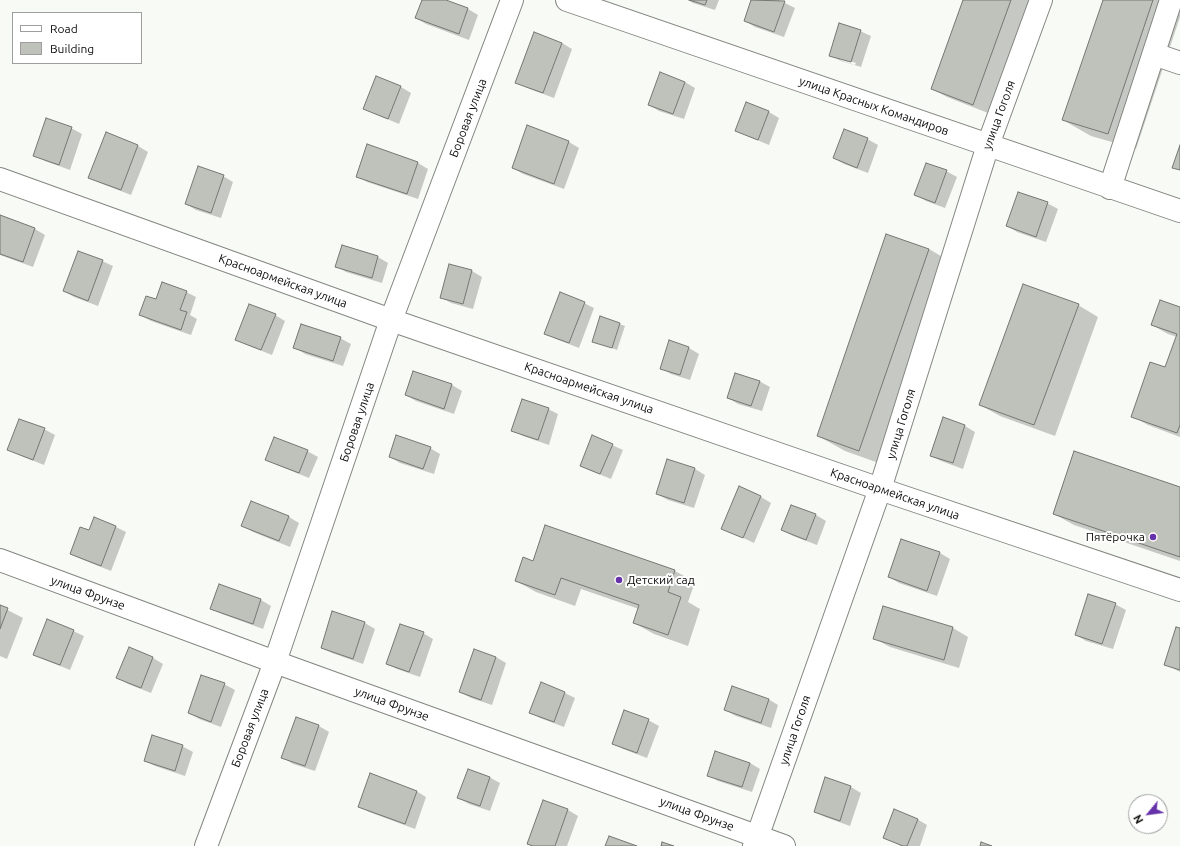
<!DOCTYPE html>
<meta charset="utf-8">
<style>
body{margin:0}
#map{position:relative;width:1180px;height:846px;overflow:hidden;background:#f8fbf5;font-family:Ubuntu,sans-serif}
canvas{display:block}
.legend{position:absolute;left:12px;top:12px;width:130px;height:52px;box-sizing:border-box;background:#fff;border:1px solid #9d9e9d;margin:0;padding:5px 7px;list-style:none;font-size:12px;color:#0b0c0a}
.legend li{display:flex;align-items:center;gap:8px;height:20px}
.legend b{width:20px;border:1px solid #9d9e9d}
.north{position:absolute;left:1128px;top:794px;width:40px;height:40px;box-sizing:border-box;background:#fff;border:1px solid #9d9e9d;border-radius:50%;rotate:241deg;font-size:11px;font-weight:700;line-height:16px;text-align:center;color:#0b0c0a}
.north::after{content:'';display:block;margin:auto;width:14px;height:18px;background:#6632a9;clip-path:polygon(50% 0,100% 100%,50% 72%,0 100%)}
</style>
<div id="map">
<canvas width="1180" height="846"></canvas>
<ul class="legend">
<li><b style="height:5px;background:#fff"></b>Road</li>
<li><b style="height:11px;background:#bfc1bb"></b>Building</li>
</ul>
<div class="north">N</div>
</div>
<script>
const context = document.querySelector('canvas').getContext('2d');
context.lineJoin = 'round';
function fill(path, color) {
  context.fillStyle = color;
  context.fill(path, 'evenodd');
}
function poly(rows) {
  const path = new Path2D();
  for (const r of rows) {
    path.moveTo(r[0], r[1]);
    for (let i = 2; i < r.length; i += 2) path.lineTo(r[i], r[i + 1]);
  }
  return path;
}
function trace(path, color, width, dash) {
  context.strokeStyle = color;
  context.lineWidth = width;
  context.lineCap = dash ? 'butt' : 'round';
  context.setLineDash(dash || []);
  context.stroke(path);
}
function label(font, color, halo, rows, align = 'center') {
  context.font = font + ' Ubuntu,sans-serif';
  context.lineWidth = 4;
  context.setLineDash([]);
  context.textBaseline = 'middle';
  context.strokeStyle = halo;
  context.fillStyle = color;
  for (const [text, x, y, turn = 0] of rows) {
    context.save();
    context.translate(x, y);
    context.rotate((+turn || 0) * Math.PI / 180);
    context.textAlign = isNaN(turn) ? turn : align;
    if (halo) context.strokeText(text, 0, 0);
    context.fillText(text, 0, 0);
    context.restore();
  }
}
const shadow = poly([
 [423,0,443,0,468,9,478,15,469,40,426,24,416,18],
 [688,0,719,0,715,10,693,3],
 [752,0,779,0,795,8,784,37,755,27,745,21],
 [964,0,1029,0,988,113,947,97,932,89],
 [1104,0,1180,0,1180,17,1136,149,1091,136,1063,120],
 [860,31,871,36,861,67,841,61,830,55],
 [840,58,856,63,855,65,840,60],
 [562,43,572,49,554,98,527,88,517,82],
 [377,77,401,87,411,93,399,124,375,114,364,108],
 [685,82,695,88,684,119,659,111,649,105],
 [747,104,769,112,779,118,769,145,747,136,737,130],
 [527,127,569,142,579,148,564,189,523,174,513,168],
 [71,128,82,134,70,170,45,161,35,155],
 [106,134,138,146,148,152,131,195,100,183,89,177],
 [867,139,878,145,868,173,844,164,834,158],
 [368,146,418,163,428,169,418,199,367,182,357,176],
 [946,171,957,177,945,208,926,201,916,195],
 [223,176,233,182,221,218,196,210,186,204],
 [1047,203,1058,209,1046,242,1017,232,1007,226],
 [1,216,35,229,45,235,33,267,0,255],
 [342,246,378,257,388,263,382,283,346,272,336,266],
 [929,249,956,265,887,466,845,451,818,436],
 [102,261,113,266,98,306,74,297,64,291],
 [449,265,472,271,482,277,473,309,451,303,441,297],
 [186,292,196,297,190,315,197,319,191,335,151,321,140,315,156,300],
 [584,303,594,308,579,348,556,339,545,333],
 [1078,305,1098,317,1055,436,1000,416,980,405],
 [1180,308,1180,437,1148,425,1132,416,1166,369,1177,337,1168,334,1152,325],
 [275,315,285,321,272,355,247,345,236,339],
 [600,317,625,326,617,350,593,341],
 [340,338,351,344,343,366,305,354,295,348],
 [669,342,689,348,699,354,690,380,671,374,661,368],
 [413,372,452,385,462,391,454,414,416,401,406,395],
 [759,381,770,387,762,411,738,404,728,398],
 [548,409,558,414,549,445,523,436,513,430],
 [943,419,965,426,975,432,963,469,941,461,931,456],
 [44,429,55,435,44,465,19,455,8,449],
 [612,445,623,450,611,479,591,471,581,466],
 [430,448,440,454,434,474,400,463,390,457],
 [307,451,318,457,309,478,277,465,267,459],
 [695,469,705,475,694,508,668,500,657,494],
 [1180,488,1180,561,1074,525,1054,514],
 [761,497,771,503,754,543,722,528],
 [252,502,289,517,299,523,290,547,253,532,243,526],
 [791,506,816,515,826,521,817,545,793,536,782,530],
 [95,518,116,527,126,532,111,571,81,559,71,554,90,532],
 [546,527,675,571,695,582,688,602,700,609,688,646,654,634,634,623,639,609,581,589,575,606,536,592,516,581,534,562],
 [902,540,940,553,950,559,937,596,899,583,889,577],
 [219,585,261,600,271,606,263,629,222,614,211,608],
 [1115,604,1126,610,1113,649,1086,641,1076,635],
 [0,606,23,618,7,659,0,656],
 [884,607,953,628,968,637,959,668,890,647,875,639],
 [365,623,375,629,363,664,332,653,322,648],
 [1180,629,1180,672,1165,664],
 [73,631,84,636,70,670,45,660,35,655],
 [423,633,433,639,420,677,397,669,387,664],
 [496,657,506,663,492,705,471,698,460,692],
 [153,658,163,664,151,693,128,684,118,678],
 [541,683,565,693,575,698,564,727,540,718,530,712],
 [224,684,235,690,221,727,199,719,189,713],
 [768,699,778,705,771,728,736,716,725,710],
 [296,718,319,726,329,732,315,771,293,764,283,758],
 [648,720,659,726,647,758,623,749,613,743],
 [182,746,193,752,185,776,155,766,145,761],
 [750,763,760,769,752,792,718,781,708,775],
 [489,777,500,783,490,811,469,804,459,798],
 [826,778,851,787,861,793,850,826,825,817,815,812],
 [416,791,426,797,415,829,369,812,359,806],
 [544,802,568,810,578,816,567,846,533,846,528,844],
 [917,819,927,825,920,846,901,846,884,837]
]);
const building = poly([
 [422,0,446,0,468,8,459,34,415,18,422,0],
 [689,0,707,0,705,5,689,0],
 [751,0,785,1,774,32,744,21,751,0],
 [963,0,1011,0,973,105,931,89,963,0],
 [1103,0,1153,0,1108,134,1062,120,1103,0],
 [839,23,861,30,851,62,829,56,839,23],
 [534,32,562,43,543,93,515,83,534,32],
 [660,72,685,82,673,114,648,105,660,72],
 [376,76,401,86,388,119,363,109,376,76],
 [746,102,769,111,758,140,735,131,746,102],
 [46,118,72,127,59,165,33,156,46,118],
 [527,125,569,141,554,184,512,168,527,125],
 [844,129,868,138,857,168,833,158,844,129],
 [106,132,138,145,121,190,88,178,106,132],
 [367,144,418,162,407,194,356,177,367,144],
 [1180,145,1180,170,1172,168,1180,145],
 [926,163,947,170,935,203,914,195,926,163],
 [198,166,224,175,211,213,185,204,198,166],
 [1018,192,1048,202,1036,237,1006,226,1018,192],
 [0,215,35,228,23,262,0,254,0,215],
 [886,234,929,249,859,451,817,436,886,234],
 [342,245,378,256,372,278,335,267,342,245],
 [78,251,103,260,88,301,63,291,78,251],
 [449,264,472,270,463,304,440,298,449,264],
 [162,282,187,291,180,310,187,312,181,330,139,315,146,296,156,299,162,282],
 [1023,284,1079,304,1034,425,979,405,1023,284],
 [560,292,585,302,569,343,544,334,560,292],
 [1160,300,1180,307,1180,425,1177,433,1131,417,1150,362,1165,367,1177,334,1151,325,1160,300],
 [249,304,276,314,261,350,235,340,249,304],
 [600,316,620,323,612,348,592,342,600,316],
 [301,324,341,337,333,361,293,348,301,324],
 [669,340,689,347,680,375,660,369,669,340],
 [413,371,452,384,444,409,405,395,413,371],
 [735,373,760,381,751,406,727,398,735,373],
 [522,399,549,408,538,440,511,431,522,399],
 [943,417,965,425,953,463,930,456,943,417],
 [19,419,45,428,33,460,7,450,19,419],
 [396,435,431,447,423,469,389,457,396,435],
 [592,435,613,444,600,474,580,466,592,435],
 [274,437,308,450,299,473,265,460,274,437],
 [1074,451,1180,487,1180,557,1053,514,1074,451],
 [667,459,695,468,684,503,656,494,667,459],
 [739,486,761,496,743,538,721,529,739,486],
 [251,501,289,516,279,541,241,526,251,501],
 [791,505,816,514,806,540,781,530,791,505],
 [94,517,116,526,101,566,70,554,80,527,89,530,94,517],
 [545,525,675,570,668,592,681,597,668,635,633,623,639,605,561,578,555,595,515,581,523,557,533,561,545,525],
 [901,539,940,552,927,591,888,577,901,539],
 [219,584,261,599,253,624,210,609,219,584],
 [1088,594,1116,603,1102,644,1075,635,1088,594],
 [0,605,8,608,0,629,0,605],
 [883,606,953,627,944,660,873,639,883,606],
 [332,611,365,622,353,659,321,648,332,611],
 [47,619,74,630,60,665,33,655,47,619],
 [400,624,424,632,409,672,386,664,400,624],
 [1176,627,1180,628,1180,670,1164,665,1176,627],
 [129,647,153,657,141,688,116,678,129,647],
 [474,649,496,657,481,700,459,692,474,649],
 [201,675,225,683,211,722,188,713,201,675],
 [541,682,565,692,554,722,529,713,541,682],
 [732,686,769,699,761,723,724,710,732,686],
 [624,710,649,719,637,753,612,744,624,710],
 [296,717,319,725,305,766,281,758,296,717],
 [152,735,183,745,175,771,144,761,152,735],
 [715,751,750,763,742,787,707,776,715,751],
 [468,769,490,777,480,806,457,798,468,769],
 [370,773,417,791,405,824,358,807,370,773],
 [825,777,851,786,840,821,814,812,825,777],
 [543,800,568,809,555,846,533,846,527,844,543,800],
 [894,809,918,819,907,846,903,846,883,838,894,809],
 [609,836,637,846,605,846,609,836],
 [662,842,674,846,661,846,662,842],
 [981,842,992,846,980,846,981,842]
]);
const minor = poly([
 [567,0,1180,211],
 [1154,54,1180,63],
 [1110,188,1171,0],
 [0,560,275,662,784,846],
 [206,846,275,662,391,320,512,0],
 [754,846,880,489,988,145,1041,0]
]);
const major = poly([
 [0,179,391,320,880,489,1180,590]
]);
const markers = [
 [1153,537,4,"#6632a9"],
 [619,580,4,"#6632a9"]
];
const streetNames = [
 ["улица Красных Командиров",874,106,19],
 ["улица Гоголя",999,115,-70],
 ["Боровая улица",468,118,-69],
 ["Красноармейская улица",283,281,20],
 ["Красноармейская улица",589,388,19],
 ["Боровая улица",357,422,-71],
 ["улица Гоголя",901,424,-73],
 ["Красноармейская улица",895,494,19],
 ["улица Фрунзе",88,593,20],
 ["улица Фрунзе",392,704,20],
 ["Боровая улица",250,728,-69],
 ["улица Гоголя",795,730,-71],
 ["улица Фрунзе",697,814,20]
];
const poiNames = [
 ["Пятёрочка",1145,537],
 ["Детский сад",627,580,"left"]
];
fill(shadow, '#0003');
fill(building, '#bfc1bb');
trace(building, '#757772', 1);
trace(minor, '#848681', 24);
trace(major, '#848681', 24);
trace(minor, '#fff', 22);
trace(major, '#fff', 22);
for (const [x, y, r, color] of markers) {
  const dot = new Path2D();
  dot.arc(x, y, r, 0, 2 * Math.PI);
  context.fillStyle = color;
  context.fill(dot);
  trace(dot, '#fff', 1.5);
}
label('12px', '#0b0c0a', '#fff', streetNames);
label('12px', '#0b0c0a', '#fff', poiNames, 'right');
</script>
